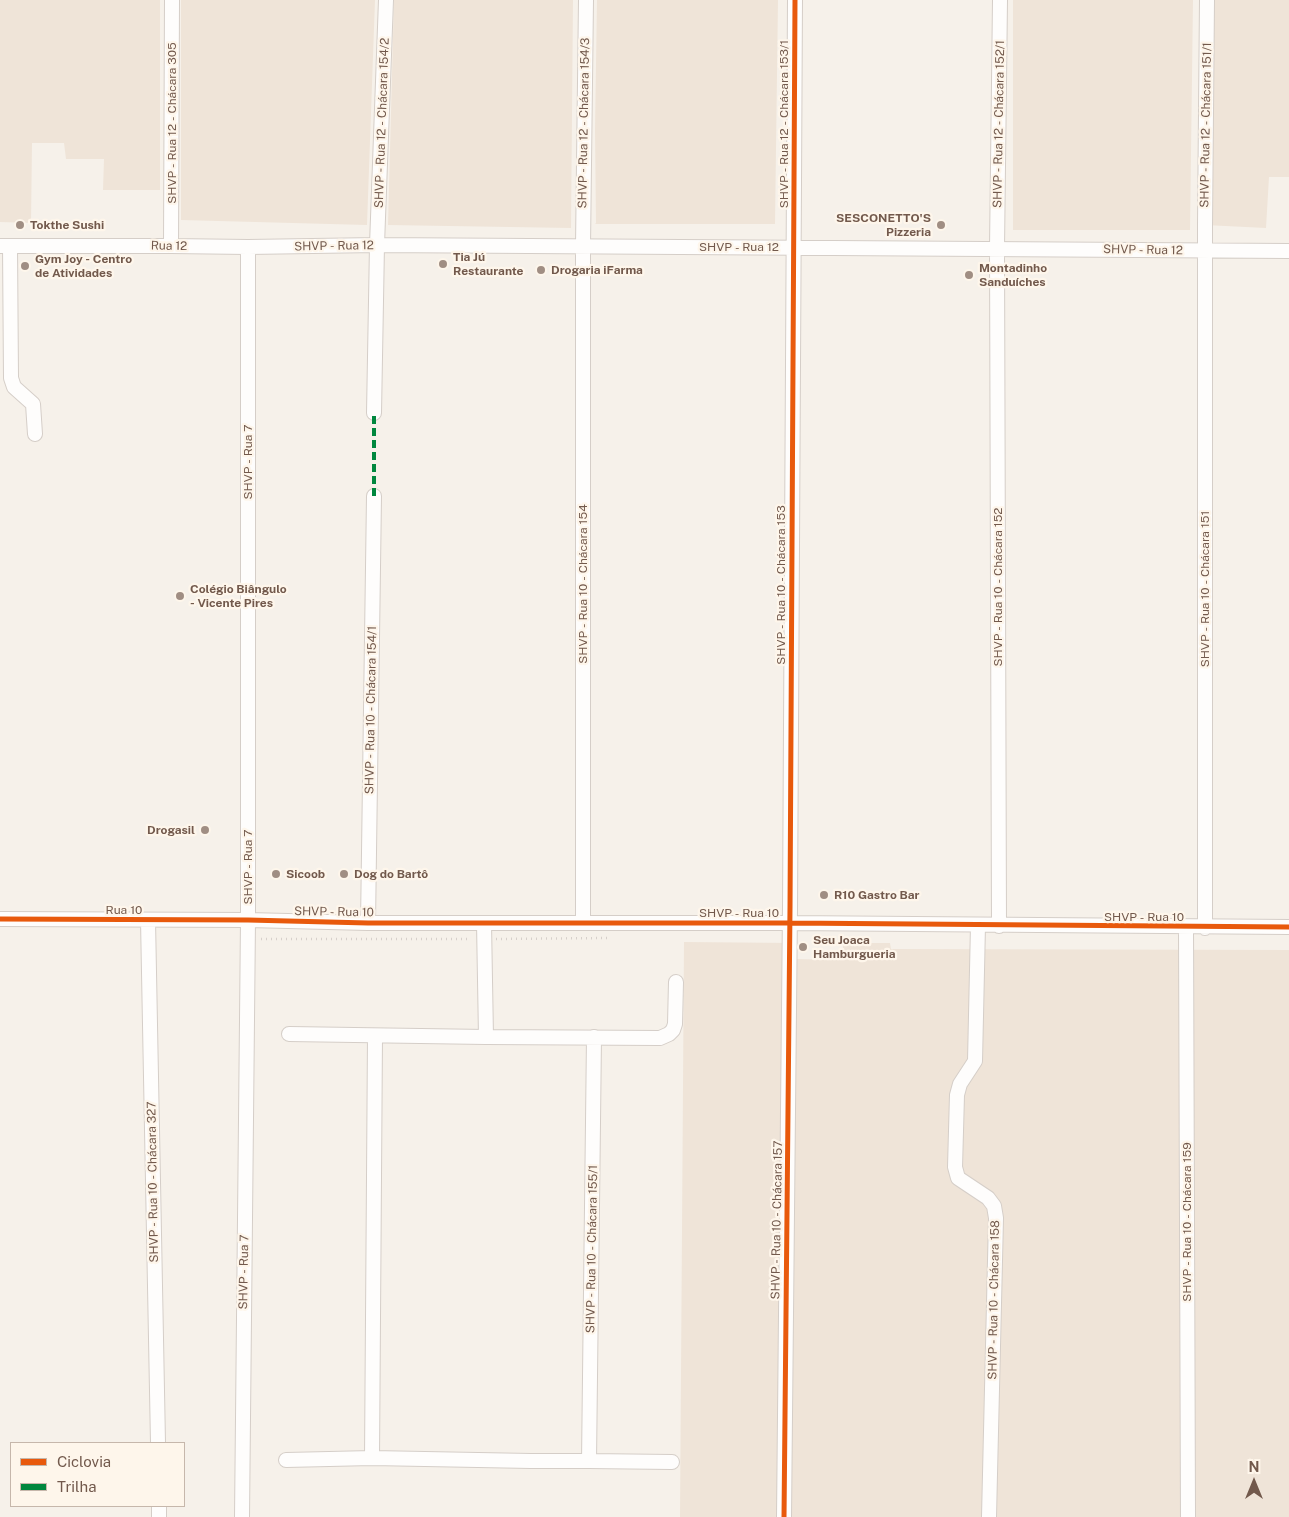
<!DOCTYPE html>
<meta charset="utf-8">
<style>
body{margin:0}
#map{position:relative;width:1289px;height:1517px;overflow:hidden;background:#f6f1ea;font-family:"Public Sans",sans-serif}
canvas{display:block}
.legend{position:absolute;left:10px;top:1442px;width:175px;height:65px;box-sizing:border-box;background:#fef6eb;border:1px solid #c6b7ab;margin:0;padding:6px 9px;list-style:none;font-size:15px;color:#72594c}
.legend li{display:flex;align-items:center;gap:10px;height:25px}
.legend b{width:25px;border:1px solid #c6b7ab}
.north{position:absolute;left:1229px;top:1457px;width:50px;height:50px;-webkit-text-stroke:4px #fef6eb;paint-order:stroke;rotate:0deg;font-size:14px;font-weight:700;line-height:20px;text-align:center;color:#72594c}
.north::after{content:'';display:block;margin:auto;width:18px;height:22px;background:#72594c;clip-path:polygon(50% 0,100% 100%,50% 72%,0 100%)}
</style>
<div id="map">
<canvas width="1289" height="1517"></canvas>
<ul class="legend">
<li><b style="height:6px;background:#e8590c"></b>Ciclovia</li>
<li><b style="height:6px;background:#00873e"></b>Trilha</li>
</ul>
<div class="north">N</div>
</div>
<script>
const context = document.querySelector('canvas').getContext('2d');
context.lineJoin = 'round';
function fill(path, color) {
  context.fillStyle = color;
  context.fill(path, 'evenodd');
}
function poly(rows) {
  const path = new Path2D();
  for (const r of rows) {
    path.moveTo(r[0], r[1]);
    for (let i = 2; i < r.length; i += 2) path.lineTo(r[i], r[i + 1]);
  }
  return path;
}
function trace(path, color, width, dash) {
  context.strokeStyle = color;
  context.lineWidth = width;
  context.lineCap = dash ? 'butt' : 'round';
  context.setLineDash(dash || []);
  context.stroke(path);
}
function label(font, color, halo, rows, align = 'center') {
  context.font = font + ' "Public Sans",sans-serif';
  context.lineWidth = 4.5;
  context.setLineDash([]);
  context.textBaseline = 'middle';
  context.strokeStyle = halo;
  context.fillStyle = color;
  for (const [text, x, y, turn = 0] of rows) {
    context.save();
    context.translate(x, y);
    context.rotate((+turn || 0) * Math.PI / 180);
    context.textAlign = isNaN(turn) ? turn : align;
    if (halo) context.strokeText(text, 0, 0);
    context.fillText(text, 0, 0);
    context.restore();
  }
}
const residential = poly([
 [0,0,160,0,160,190,103,190,104,159,66,159,64,143,32,143,31,223,0,222],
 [181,0,375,0,367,225,181,220],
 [394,0,573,0,571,228,388,225],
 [597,0,778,0,775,224,595,224,596,223,595,130],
 [1013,0,1193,0,1190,230,1013,230],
 [1210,0,1289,0,1289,177,1269,177,1266,228,1205,225],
 [684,942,795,943,795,959,843,960,843,943,890,943,891,949,1289,950,1289,1517,680,1517]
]);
const path = poly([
 [261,939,471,939],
 [496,939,608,938]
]);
const minor = poly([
 [0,246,171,246,248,247,377,245,1289,251],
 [10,246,11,378,14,387,33,404,35,434],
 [171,246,172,0],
 [374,413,377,245,386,0],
 [0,919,248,920,368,923,789,923,1289,927],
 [148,920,158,1443],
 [368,923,374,496],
 [484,923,486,1037],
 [583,923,583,246,586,0],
 [978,925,975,1061,960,1084,957,1095,955,1167,958,1178,988,1198,994,1206,996,1218,989,1517],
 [999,926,997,248,1000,0],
 [1186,927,1188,1517],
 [1205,928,1205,225,1207,0],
 [289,1034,486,1037,660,1038,669,1034,673,1030,675,1024,676,982],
 [375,1036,372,1458,531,1461,589,1461,594,1037],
 [286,1460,372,1458],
 [589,1461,672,1462],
 [159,1506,159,1517],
 [242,1517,248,920,248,247],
 [784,1517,790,908,795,0]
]);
const quiet = poly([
 [374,496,374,413]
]);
const cycleway = poly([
 [0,919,248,920,368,923,789,923,1289,927],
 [784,1517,790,908,795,0]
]);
const markers = [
 [20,225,5,"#a08e83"],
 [941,225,5,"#a08e83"],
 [443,264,5,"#a08e83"],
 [25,266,5,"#a08e83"],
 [541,270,5,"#a08e83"],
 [969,275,5,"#a08e83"],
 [180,596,5,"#a08e83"],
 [205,830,5,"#a08e83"],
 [276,874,5,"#a08e83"],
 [344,874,5,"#a08e83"],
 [824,895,5,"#a08e83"],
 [803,947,5,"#a08e83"]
];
const streetNames = [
 ["SHVP - Rua 12 - Chácara 305",172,123,-90],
 ["SHVP - Rua 12 - Chácara 154/2",382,123,-88],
 ["SHVP - Rua 12 - Chácara 154/3",584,123,-89],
 ["SHVP - Rua 12 - Chácara 153/1",784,124,-90],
 ["SHVP - Rua 12 - Chácara 152/1",999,124,-89],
 ["SHVP - Rua 12 - Chácara 151/1",1206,125,-89],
 ["Rua 12",169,246,1],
 ["SHVP - Rua 12",334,246,-1],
 ["SHVP - Rua 12",739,247],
 ["SHVP - Rua 12",1143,250,1],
 ["SHVP - Rua 7",248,462,-90],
 ["SHVP - Rua 10 - Chácara 154",583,584,-90],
 ["SHVP - Rua 10 - Chácara 153",781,585,-90],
 ["SHVP - Rua 10 - Chácara 152",998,587,-90],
 ["SHVP - Rua 10 - Chácara 151",1205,589,-90],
 ["SHVP - Rua 10 - Chácara 154/1",371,710,-89],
 ["SHVP - Rua 7",248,867,-90],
 ["Rua 10",124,910],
 ["SHVP - Rua 10",334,912,1],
 ["SHVP - Rua 10",739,913],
 ["SHVP - Rua 10",1144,917],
 ["SHVP - Rua 10 - Chácara 327",153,1182,-91],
 ["SHVP - Rua 10 - Chácara 157",777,1220,-89],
 ["SHVP - Rua 10 - Chácara 159",1187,1222,-90],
 ["SHVP - Rua 10 - Chácara 155/1",592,1249,-89],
 ["SHVP - Rua 7",244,1272,-89],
 ["SHVP - Rua 10 - Chácara 158",994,1300,-89]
];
const poiNames = [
 ["SESCONETTO'S",931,218,"right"],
 ["Pizzeria",931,232,"right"],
 ["Tokthe Sushi",30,225],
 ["Tia Jú",453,257],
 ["Restaurante",453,271],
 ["Gym Joy - Centro",35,259],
 ["de Atividades",35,273],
 ["Montadinho",979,268],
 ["Sanduíches",979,282],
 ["Drogaria iFarma",551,270],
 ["Colégio Biângulo",190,589],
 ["- Vicente Pires",190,603],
 ["Drogasil",195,830,"right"],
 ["Sicoob",286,874],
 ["Dog do Bartô",354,874],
 ["R10 Gastro Bar",834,895],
 ["Seu Joaca",813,940],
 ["Hamburgueria",813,954]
];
fill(residential, '#efe4d8');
trace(minor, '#d5cec8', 16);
trace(path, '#d7d0cb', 2.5, [1, 4]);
trace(minor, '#fefdfc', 14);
trace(quiet, '#00873e', 4, [8, 4]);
trace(cycleway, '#e8590c', 5);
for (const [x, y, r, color] of markers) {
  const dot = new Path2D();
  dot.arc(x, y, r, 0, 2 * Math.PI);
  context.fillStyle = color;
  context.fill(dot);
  trace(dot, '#fef6eb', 2);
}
label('12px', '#72594c', '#fef6eb', streetNames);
label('bold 12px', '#72594c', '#fef6eb', poiNames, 'left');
</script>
